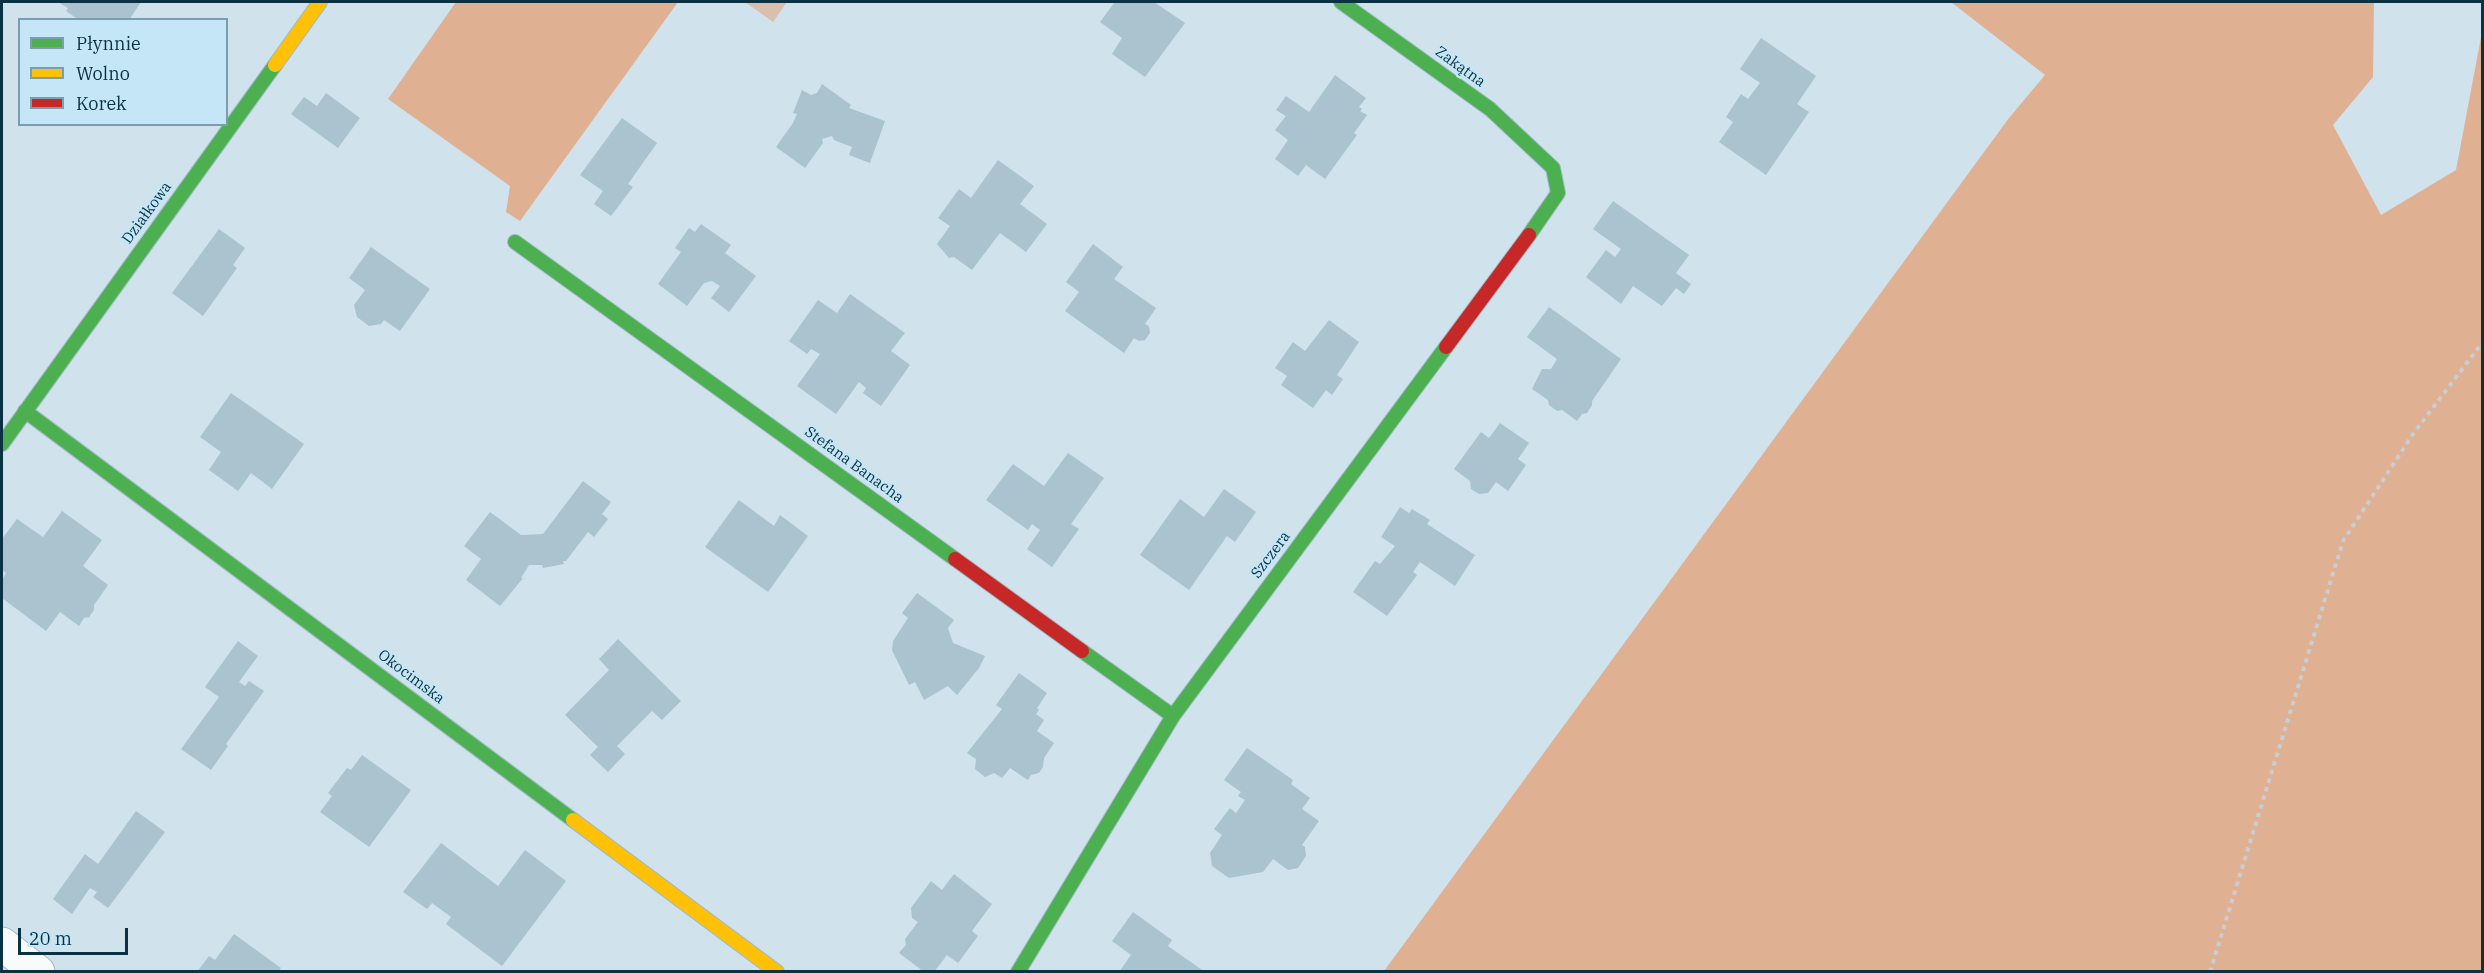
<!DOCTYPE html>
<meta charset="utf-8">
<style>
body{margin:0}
#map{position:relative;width:2484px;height:973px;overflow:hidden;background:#d0e2eb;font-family:"IBM Plex Serif",serif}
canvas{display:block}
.frame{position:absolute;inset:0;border:3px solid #0a3242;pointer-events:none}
.legend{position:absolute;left:18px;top:18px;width:210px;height:108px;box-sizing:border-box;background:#c5e6f6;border:2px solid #7a9eae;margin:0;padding:8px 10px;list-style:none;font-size:18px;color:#0a3242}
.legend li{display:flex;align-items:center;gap:12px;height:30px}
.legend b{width:30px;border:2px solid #7a9eae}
.scale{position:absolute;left:18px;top:928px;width:110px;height:27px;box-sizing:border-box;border:3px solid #0a3242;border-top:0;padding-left:8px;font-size:18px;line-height:21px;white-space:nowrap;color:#0a3242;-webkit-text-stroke:4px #c5e6f6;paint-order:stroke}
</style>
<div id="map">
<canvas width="2484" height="973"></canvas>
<div class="frame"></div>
<ul class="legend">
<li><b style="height:8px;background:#4caf50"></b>Płynnie</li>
<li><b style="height:8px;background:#ffc107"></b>Wolno</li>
<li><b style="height:8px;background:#c62828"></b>Korek</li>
</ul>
<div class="scale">20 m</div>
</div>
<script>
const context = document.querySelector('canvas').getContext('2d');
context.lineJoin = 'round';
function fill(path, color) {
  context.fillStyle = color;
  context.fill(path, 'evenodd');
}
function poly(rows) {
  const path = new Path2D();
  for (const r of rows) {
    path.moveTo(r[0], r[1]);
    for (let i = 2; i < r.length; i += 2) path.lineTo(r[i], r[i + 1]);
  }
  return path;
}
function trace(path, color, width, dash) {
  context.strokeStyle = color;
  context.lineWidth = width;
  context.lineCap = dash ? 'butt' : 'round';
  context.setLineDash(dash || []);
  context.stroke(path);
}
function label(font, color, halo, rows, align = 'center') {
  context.font = font + ' "IBM Plex Serif",serif';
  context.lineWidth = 5;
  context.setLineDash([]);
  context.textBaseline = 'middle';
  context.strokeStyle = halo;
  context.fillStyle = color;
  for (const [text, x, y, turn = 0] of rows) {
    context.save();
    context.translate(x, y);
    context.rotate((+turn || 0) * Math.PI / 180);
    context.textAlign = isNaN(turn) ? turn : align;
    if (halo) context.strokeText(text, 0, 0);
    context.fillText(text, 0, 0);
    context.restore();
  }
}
const green = poly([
 [745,2,787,2,773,22]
]);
const forest = poly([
 [456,2,678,2,520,221,506,212,510,186,388,99],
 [1951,2,2374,2,2373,77,2333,125,2381,215,2456,170,2482,32,2482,971,1384,971,2009,118,2045,75]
]);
const building = poly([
 [58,2,141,2,129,20,79,20,66,11,68,8],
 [1115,2,1154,2,1185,23,1145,77,1112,54,1122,38,1100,22],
 [1761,38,1816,76,1797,104,1809,112,1766,175,1719,142,1733,122,1726,117,1741,94,1748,99,1760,83,1740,69],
 [1335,75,1366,98,1359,107,1362,109,1360,111,1367,115,1354,133,1357,135,1325,179,1306,165,1298,176,1275,159,1288,140,1275,130,1286,116,1276,110,1286,96,1309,112],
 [822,84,851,105,849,108,885,121,870,163,849,155,852,147,834,140,832,136,822,139,823,143,805,168,776,147,793,123,797,114,793,113,802,90,811,95,817,93],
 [326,93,360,118,338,148,291,114,304,97,317,106],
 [622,118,657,143,628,184,633,187,611,216,594,204,603,191,580,175],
 [998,160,1034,186,1020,204,1047,224,1026,252,1000,233,972,270,954,257,949,258,937,244,950,226,938,218,959,189,971,198],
 [1613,201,1689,255,1676,273,1691,284,1684,294,1676,288,1662,306,1633,286,1621,304,1586,277,1606,250,1615,257,1621,249,1593,229],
 [701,224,731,245,725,253,756,276,729,312,711,298,720,286,712,281,704,283,687,306,658,284,681,252,675,248,689,228,695,232],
 [219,229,245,248,233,265,237,268,203,316,172,293],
 [1093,244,1123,267,1114,279,1156,308,1145,324,1149,326,1150,333,1145,340,1139,341,1134,338,1124,353,1065,311,1079,292,1066,282],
 [371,247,430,289,400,331,384,320,381,324,369,326,357,317,354,305,365,290,349,278],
 [850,294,905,333,891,351,910,365,881,406,863,393,866,388,859,382,836,414,797,386,820,354,811,349,807,354,789,341,818,300,837,313],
 [1549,307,1621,359,1592,401,1592,405,1587,413,1582,414,1577,421,1562,410,1557,411,1549,405,1548,400,1532,389,1542,369,1551,369,1557,359,1527,337],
 [1329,320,1359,342,1337,375,1343,379,1332,395,1326,390,1313,408,1281,385,1287,376,1275,368,1293,342,1305,351],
 [231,393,304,444,272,489,251,473,238,491,209,470,221,452,200,437],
 [1500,423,1529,443,1518,459,1526,465,1508,491,1496,482,1488,493,1479,494,1471,489,1470,481,1454,469,1481,432,1489,438],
 [1068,453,1104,478,1071,524,1079,529,1052,567,1027,549,1040,530,1032,524,1028,530,986,500,1013,464,1044,486],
 [583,481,611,502,602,514,608,519,594,537,588,532,566,561,563,561,564,564,543,568,542,565,529,565,521,578,523,578,500,606,466,580,481,559,464,546,490,512,521,535,543,534],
 [1224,489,1256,512,1235,542,1227,536,1189,590,1140,555,1180,499,1204,517],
 [739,500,774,526,780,515,808,536,768,592,705,547],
 [1400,507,1409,513,1412,509,1430,520,1427,524,1475,555,1455,586,1420,562,1413,572,1417,575,1387,616,1353,592,1375,561,1380,564,1395,546,1381,537],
 [62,511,102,540,83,566,108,585,94,605,94,610,89,617,84,618,79,626,60,612,46,631,2,598,2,580,6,573,2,570,2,539,17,519,43,537],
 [917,593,954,620,948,628,953,643,985,656,979,668,957,695,948,686,924,700,915,682,909,685,892,650,893,641,908,618,902,613],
 [618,639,681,701,662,720,652,711,617,746,625,754,608,772,590,755,598,747,565,715,609,670,599,659],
 [238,641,258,656,239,682,245,686,249,681,264,691,226,744,228,746,211,770,181,749,219,697,205,687],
 [1019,673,1047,693,1037,708,1039,710,1036,714,1044,720,1037,731,1054,743,1044,758,1043,767,1039,773,1031,775,1028,780,1010,768,1002,778,994,773,985,777,975,769,976,759,967,753,1002,709,996,705],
 [1247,748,1293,780,1291,784,1310,798,1302,809,1319,821,1302,845,1305,847,1306,856,1298,868,1288,870,1273,859,1263,872,1229,878,1212,866,1210,853,1222,835,1214,829,1230,808,1236,813,1245,800,1238,796,1241,792,1224,780],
 [362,755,411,790,369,847,320,812,332,796,328,793,347,768,351,770],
 [136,811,165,832,108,908,93,897,97,892,90,888,72,914,53,899,85,854,98,864],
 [441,843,498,886,525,850,566,881,502,966,446,924,451,917,432,903,427,909,403,892],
 [954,874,992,904,972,931,978,936,958,963,947,955,934,972,924,972,899,953,906,945,905,939,918,922,912,918,911,908,931,881,942,890],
 [1133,912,1172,940,1168,946,1205,972,1119,972,1131,955,1112,941],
 [234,934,281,968,278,972,197,972,209,956,215,960]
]);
const path = poly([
 [2210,972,2343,541,2413,434,2482,343]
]);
const street = poly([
 [2,944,38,972]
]);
const fast = poly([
 [1341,2,1490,109,1553,168,1558,193,1529,235],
 [515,242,955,559],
 [25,411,573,820],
 [2,444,275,65],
 [1082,651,1173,716],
 [1018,972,1173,716,1446,347]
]);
const slow = poly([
 [275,65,320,2],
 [573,820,777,972]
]);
const jam = poly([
 [1446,347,1529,235],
 [955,559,1082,651]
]);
const streetNames = [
 ["Zakątna",1460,67,36],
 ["Działkowa",147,213,-54],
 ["Stefana Banacha",854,465,36],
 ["Szczera",1271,555,-53],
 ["Okocimska",411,677,37]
];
fill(green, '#dabeae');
fill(forest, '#e0b092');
fill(building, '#aac3ce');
trace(street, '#a0bac6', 35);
trace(fast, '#a0bac6', 16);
trace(slow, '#a0bac6', 16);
trace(jam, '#a0bac6', 16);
trace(path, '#c8ced2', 4, [4.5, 4.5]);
trace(street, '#f8fbfc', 33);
trace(fast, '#4caf50', 14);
trace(slow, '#ffc107', 14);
trace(jam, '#c62828', 14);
label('15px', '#0a3242', '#c5e6f6', streetNames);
</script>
